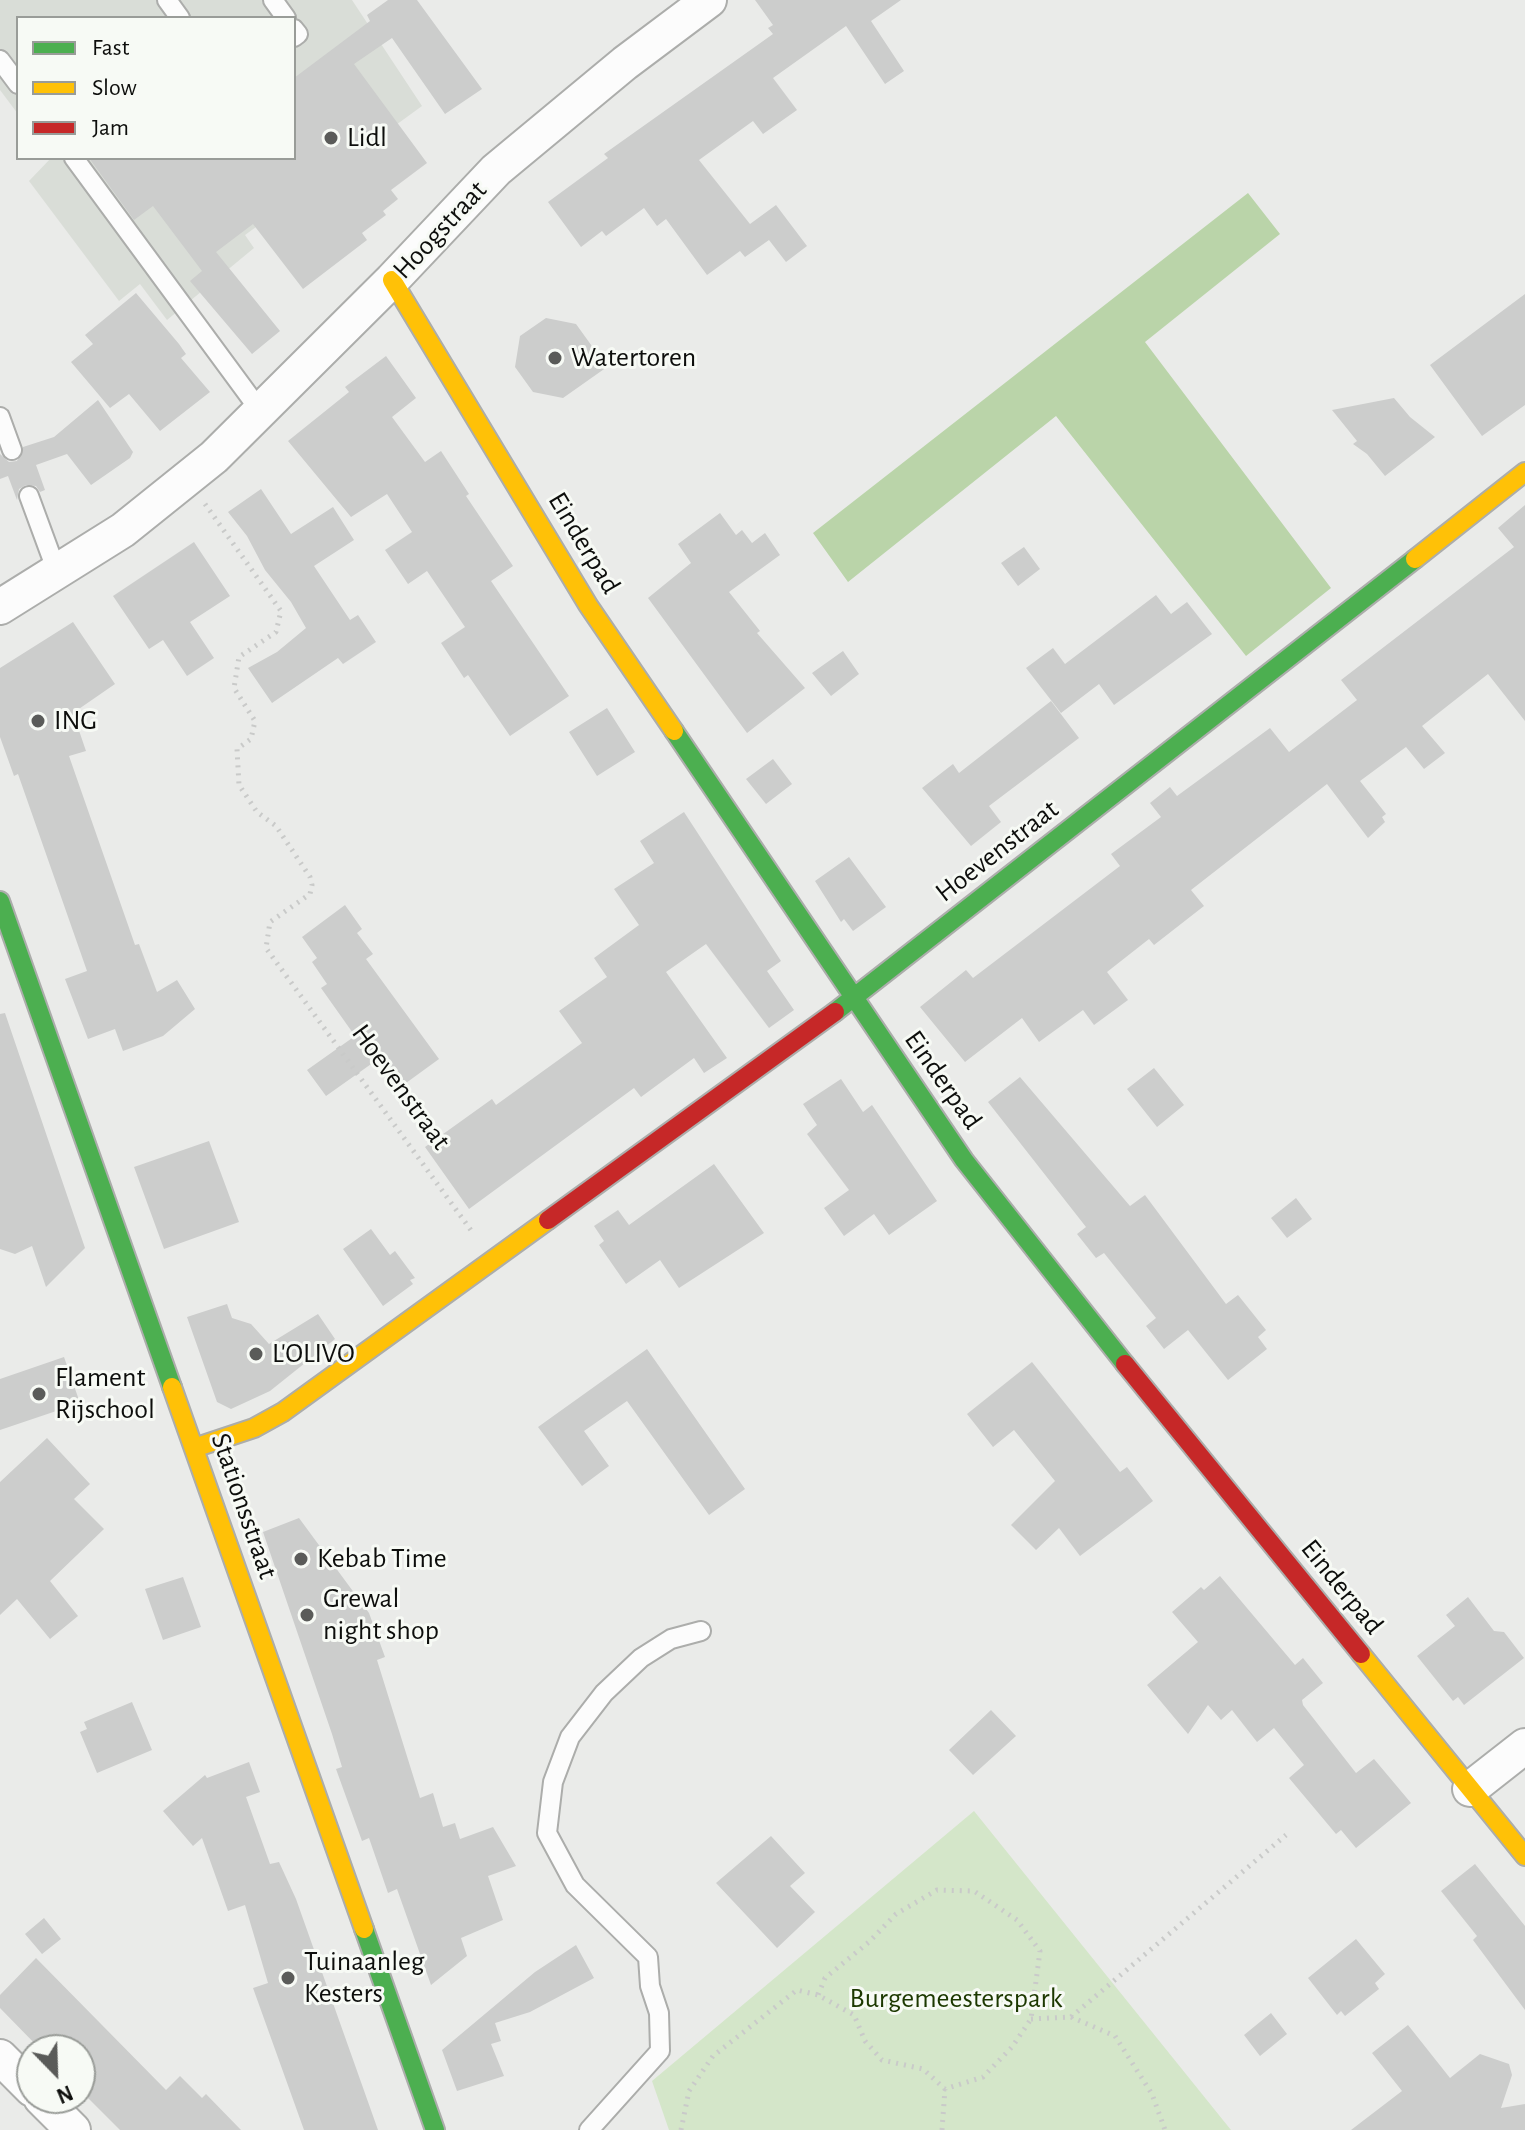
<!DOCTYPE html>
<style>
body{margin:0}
#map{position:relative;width:1525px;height:2130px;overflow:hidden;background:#eaebe9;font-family:"Alegreya Sans",sans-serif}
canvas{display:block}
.legend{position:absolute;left:16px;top:16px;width:280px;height:144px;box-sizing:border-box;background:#f7faf5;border:2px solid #999c98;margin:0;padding:10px 14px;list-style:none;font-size:24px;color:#0d0e0c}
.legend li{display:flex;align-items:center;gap:16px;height:40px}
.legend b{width:40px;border:2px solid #999c98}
.north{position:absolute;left:16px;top:2034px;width:80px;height:80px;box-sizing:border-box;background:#f7faf5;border:2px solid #999c98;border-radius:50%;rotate:157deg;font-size:22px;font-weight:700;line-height:32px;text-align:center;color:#0d0e0c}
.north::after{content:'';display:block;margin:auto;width:28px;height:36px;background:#5a5b59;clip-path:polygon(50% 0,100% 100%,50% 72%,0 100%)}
</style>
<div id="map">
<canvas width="1525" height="2130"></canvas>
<ul class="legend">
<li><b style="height:10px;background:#4caf50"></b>Fast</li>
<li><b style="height:10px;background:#ffc107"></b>Slow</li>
<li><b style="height:10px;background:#c62828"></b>Jam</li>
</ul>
<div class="north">N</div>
</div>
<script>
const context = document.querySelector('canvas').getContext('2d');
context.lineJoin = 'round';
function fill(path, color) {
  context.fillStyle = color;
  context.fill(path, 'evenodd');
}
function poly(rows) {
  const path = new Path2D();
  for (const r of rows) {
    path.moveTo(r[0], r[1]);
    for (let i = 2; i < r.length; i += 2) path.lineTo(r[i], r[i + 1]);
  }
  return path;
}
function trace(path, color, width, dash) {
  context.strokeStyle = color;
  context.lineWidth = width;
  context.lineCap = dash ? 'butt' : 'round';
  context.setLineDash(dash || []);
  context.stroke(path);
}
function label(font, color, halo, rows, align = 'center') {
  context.font = font + ' "Alegreya Sans",sans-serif';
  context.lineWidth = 6;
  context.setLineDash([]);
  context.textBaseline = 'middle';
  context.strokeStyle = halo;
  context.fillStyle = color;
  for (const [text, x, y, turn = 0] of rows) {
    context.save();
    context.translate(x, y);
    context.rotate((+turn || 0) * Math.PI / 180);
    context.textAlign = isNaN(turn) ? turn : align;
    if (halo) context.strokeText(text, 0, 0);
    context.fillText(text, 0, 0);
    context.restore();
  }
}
const built = poly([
 [0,0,352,0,422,106,245,235,254,248,167,320,140,284,119,301,29,181,51,158,294,158,294,18,18,18,18,114,0,90]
]);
const green = poly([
 [974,1811,1231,2130,669,2130,652,2081]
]);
const forest = poly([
 [1248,193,1280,234,1145,342,1331,588,1246,656,1056,416,848,582,813,533]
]);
const building = poly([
 [388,0,417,0,482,89,445,114,392,38,354,64,427,163,391,190,398,199,383,211,386,215,362,233,367,240,303,289,253,224,216,252,280,331,252,354,190,281,202,271,153,206,134,220,89,158,294,158,294,78,370,21,367,15],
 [755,0,901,0,871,21,904,71,885,84,846,26,773,78,797,110,763,134,753,121,699,160,750,224,776,205,807,246,786,262,769,240,745,257,740,251,707,275,666,219,657,226,644,208,606,236,602,231,581,247,548,202,608,158,604,154,773,34,768,28,773,25],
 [136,293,179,344,186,354,181,358,210,392,160,431,129,394,110,408,71,362,93,344,85,335],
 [1525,294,1525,405,1482,436,1430,365],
 [546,318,576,324,607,367,563,398,533,392,515,367,520,336],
 [386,356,416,398,392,417,425,462,441,451,469,494,466,496,513,566,491,581,569,696,510,736,468,675,464,678,441,643,465,627,427,571,408,584,385,550,412,532,387,494,351,517,288,441,349,392,345,387],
 [1394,398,1410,417,1435,437,1385,476,1367,454,1353,444,1357,441,1332,410],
 [98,400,133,452,130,458,91,485,67,454,36,465,45,490,40,492,36,486,26,485,19,489,17,500,8,476,0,479,0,454,9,462,17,461,23,447,54,437],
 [261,489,291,534,333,507,354,540,314,566,350,620,358,615,376,642,343,664,338,658,272,703,248,668,277,652,306,628,291,602,265,570,247,536,228,512],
 [1525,505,1525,721,1488,674,1422,726,1445,753,1424,769,1406,747,1360,781,1386,814,1382,817,1385,822,1368,838,1327,784,1191,890,1204,906,1154,945,1149,939,1107,972,1128,1000,1094,1025,1083,1010,1039,1042,1022,1018,965,1062,920,1007,966,970,973,978,1120,866,1111,854,1161,817,1150,803,1170,787,1177,796,1270,728,1289,752,1357,700,1341,680,1514,547,1498,528],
 [720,513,736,535,742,530,752,543,765,533,780,555,729,592,760,631,757,633,805,688,747,733,648,598,691,563,678,544],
 [194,542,230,596,190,622,214,658,187,676,163,640,149,649,113,596],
 [1024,547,1040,569,1018,586,1001,563],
 [1156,595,1171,614,1187,602,1212,634,1114,705,1099,684,1061,713,1026,668,1053,648,1065,664],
 [73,622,115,684,73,713,86,751,69,756,135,945,139,944,157,992,177,980,195,1009,163,1036,123,1051,115,1029,88,1039,65,979,87,971,18,774,14,776,0,737,0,668],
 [843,651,859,674,831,696,812,673],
 [1051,701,1079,738,989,806,1001,822,971,846,922,788,953,764,959,773],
 [607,708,635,752,597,776,569,732],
 [773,759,792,784,766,804,746,779],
 [684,812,781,961,767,971,794,1010,769,1028,706,944,666,972,727,1058,704,1073,694,1058,641,1097,634,1088,469,1209,425,1147,492,1099,496,1105,582,1043,559,1011,607,977,594,958,639,925,614,889,654,863,640,841],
 [849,857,886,907,853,931,844,919,841,922,815,881],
 [345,905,362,929,357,933,373,954,366,959,439,1059,395,1091,374,1062,326,1096,307,1070,355,1036,321,988,327,984,312,962,317,958,302,937],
 [5,1013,85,1248,46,1287,32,1246,15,1254,0,1249,0,1014],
 [1154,1068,1184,1105,1157,1127,1127,1089],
 [1020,1077,1130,1206,1145,1195,1226,1304,1238,1295,1266,1330,1258,1337,1267,1349,1228,1380,1188,1330,1164,1349,1146,1326,1156,1318,1104,1253,1096,1258,1077,1234,1086,1227,988,1102],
 [841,1079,863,1112,872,1105,937,1201,889,1235,874,1214,844,1236,824,1208,849,1190,807,1134,817,1125,803,1104],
 [209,1141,239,1222,164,1249,134,1167],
 [714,1164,764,1233,679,1288,660,1260,626,1284,599,1245,604,1241,594,1226,618,1210,629,1225],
 [1296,1198,1312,1219,1287,1238,1271,1218],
 [371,1229,390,1255,395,1251,415,1278,410,1280,413,1284,383,1306,343,1249],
 [227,1304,232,1318,251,1324,269,1344,318,1314,335,1339,270,1391,231,1409,217,1402,187,1317],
 [647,1349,745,1489,709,1515,627,1401,584,1431,609,1466,582,1486,538,1427],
 [64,1357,80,1403,0,1430,0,1379],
 [1032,1362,1120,1472,1127,1467,1153,1501,1080,1556,1059,1528,1036,1550,1011,1525,1055,1481,1014,1430,993,1447,967,1414],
 [47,1438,90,1484,74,1499,104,1529,50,1581,78,1616,50,1639,17,1599,0,1615,0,1482],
 [299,1518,369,1613,385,1657,377,1660,420,1798,433,1793,443,1827,455,1823,460,1839,493,1827,516,1866,488,1876,503,1920,461,1938,467,1956,431,1985,397,1889,388,1893,369,1838,362,1841,336,1769,342,1767,332,1734,263,1532],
 [1220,1576,1295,1665,1303,1658,1323,1683,1302,1700,1303,1705,1356,1773,1374,1759,1411,1803,1356,1848,1341,1830,1336,1834,1289,1778,1304,1765,1274,1728,1257,1742,1232,1710,1221,1720,1208,1705,1188,1734,1147,1685,1198,1642,1172,1612,1201,1587,1204,1590],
 [183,1577,201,1627,163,1640,145,1589],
 [1468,1597,1494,1631,1504,1632,1524,1658,1464,1705,1458,1697,1453,1701,1417,1656,1455,1626,1446,1615],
 [132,1702,152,1750,97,1773,80,1732,87,1729,84,1722],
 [991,1710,1016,1736,973,1775,949,1750],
 [249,1762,260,1792,246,1797,270,1864,279,1862,296,1899,378,2130,304,2130,253,1988,268,1983,245,1905,228,1911,202,1838,193,1846,163,1811,205,1775,207,1778],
 [771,1836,805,1873,790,1886,815,1912,777,1948,716,1883],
 [1475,1864,1525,1926,1525,2010,1473,1940,1477,1936,1441,1891],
 [44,1918,61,1939,42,1954,25,1934],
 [1356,1939,1385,1974,1375,1983,1379,1989,1345,2016,1341,2011,1337,2015,1308,1978],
 [576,1945,594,1978,530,2012,495,2023,501,2041,491,2044,504,2076,457,2091,442,2050,535,1972],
 [36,1958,166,2090,180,2076,202,2098,206,2094,241,2130,120,2130,80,2090,80,2050,41,2050,0,2008,0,1995],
 [1271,2013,1287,2034,1260,2056,1244,2035],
 [1408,2025,1450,2078,1480,2054,1509,2064,1512,2075,1501,2108,1525,2104,1525,2130,1351,2130,1402,2091,1372,2053]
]);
const path = poly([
 [205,504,281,611,276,632,239,657,234,688,255,721,251,739,237,749,239,785,257,812,276,826,310,877,312,885,310,894,270,922,266,948,473,1233],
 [1071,2017,1286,1835],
 [1031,2019,1071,2017,1115,2036,1152,2094,1165,2130],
 [681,2130,689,2091,713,2056,797,1990,818,1995,854,2015,865,2041,882,2060,923,2069,945,2089,983,2077,1012,2047,1031,2019,1040,1951,1017,1920,974,1891,937,1890,896,1914,869,1942,825,1978,818,1995],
 [942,2130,945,2089]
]);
const lane = poly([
 [167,0,180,18],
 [273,0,286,18],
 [294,29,298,34,294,37],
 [0,60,18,84],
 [74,158,261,412],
 [0,417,12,450],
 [29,496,57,572],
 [589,2130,660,2051,659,2013,650,1986,648,1957,575,1885,547,1833,553,1782,570,1737,604,1693,641,1658,671,1639,701,1631]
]);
const street = poly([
 [0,607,123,530,214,457,392,280,496,170,625,63,709,0],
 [1470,1789,1525,1746],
 [0,2057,32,2089],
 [41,2098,73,2130]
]);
const fast = poly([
 [674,731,964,1160,1125,1364],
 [0,901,172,1387],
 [835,1012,1415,559],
 [364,1929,435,2130]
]);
const slow = poly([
 [392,280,588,605,674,731],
 [1415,559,1525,472],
 [172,1387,364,1929],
 [194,1448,254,1428,283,1412,548,1220],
 [1361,1654,1525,1856]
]);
const jam = poly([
 [548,1220,835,1012],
 [1125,1364,1361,1654]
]);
const markers = [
 [331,138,8,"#5a5b59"],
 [555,358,8,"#5a5b59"],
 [38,721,8,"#5a5b59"],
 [256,1354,8,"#5a5b59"],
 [39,1394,8,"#5a5b59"],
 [301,1559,8,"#5a5b59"],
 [307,1615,8,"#5a5b59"],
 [288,1978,8,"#5a5b59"]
];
const poiNames = [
 ["Lidl",347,138],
 ["Watertoren",571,358],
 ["ING",54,721],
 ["L'OLIVO",272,1354],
 ["Flament",55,1378],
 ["Rijschool",55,1410],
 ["Kebab Time",317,1559],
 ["Grewal",323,1599],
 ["night shop",323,1631],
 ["Tuinaanleg",304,1962],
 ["Kesters",304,1994]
];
const streetNames = [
 ["Hoogstraat",440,230,-47],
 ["Einderpad",584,543,59],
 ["Hoevenstraat",997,851,-38],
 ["Einderpad",943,1080,55],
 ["Hoevenstraat",401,1087,54],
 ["Stationsstraat",244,1506,71],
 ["Einderpad",1342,1587,51]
];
const parkNames = [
 ["Burgemeesterspark",956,1999]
];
fill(built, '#d9ddd7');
fill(green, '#d4e6c9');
fill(forest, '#bad4a9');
fill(building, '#cccdcc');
trace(lane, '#acadab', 22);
trace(street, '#acadab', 38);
trace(fast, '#acadab', 22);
trace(slow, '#acadab', 22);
trace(jam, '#acadab', 22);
trace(path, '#c9cac9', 5, [2, 6]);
trace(lane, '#fcfcfc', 18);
trace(street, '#fcfcfc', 34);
trace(fast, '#4caf50', 18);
trace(slow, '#ffc107', 18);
trace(jam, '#c62828', 18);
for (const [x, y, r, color] of markers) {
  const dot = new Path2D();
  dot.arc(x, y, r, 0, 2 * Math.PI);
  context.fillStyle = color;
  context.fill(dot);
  trace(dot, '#f7faf5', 3);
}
label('28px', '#0d0e0c', '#f7faf5', poiNames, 'left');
label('28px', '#0d0e0c', '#f7faf5', streetNames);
label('28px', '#1c3800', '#f7faf5', parkNames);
</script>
